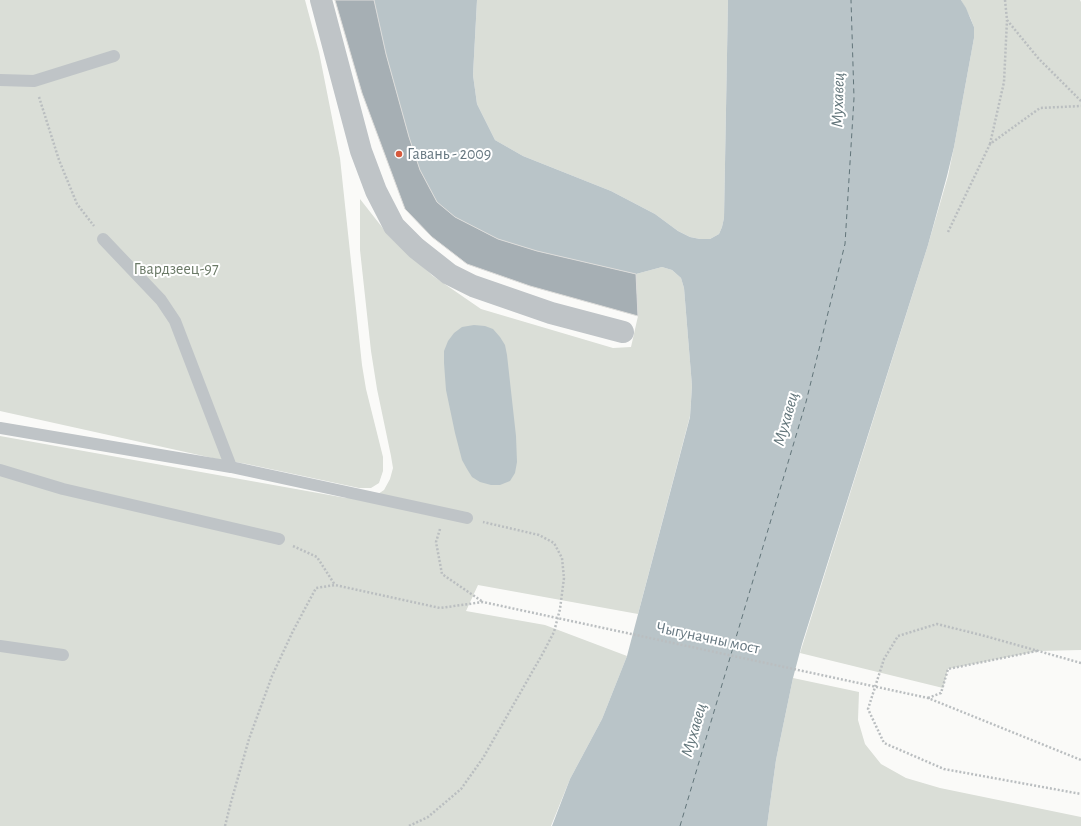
<!DOCTYPE html>
<meta charset="utf-8">
<style>
body{margin:0}
canvas{display:block;background:#fafaf8}
</style>
<canvas width="1081" height="826"></canvas>
<script>
const context = document.querySelector('canvas').getContext('2d');
context.lineJoin = 'round';
function fill(path, color) {
  context.fillStyle = color;
  context.fill(path, 'evenodd');
}
function poly(rows) {
  const path = new Path2D();
  for (const r of rows) {
    path.moveTo(r[0], r[1]);
    for (let i = 2; i < r.length; i += 2) path.lineTo(r[i], r[i + 1]);
  }
  return path;
}
function trace(path, color, width, dash) {
  context.strokeStyle = color;
  context.lineWidth = width;
  context.lineCap = dash ? 'butt' : 'round';
  context.setLineDash(dash || []);
  context.stroke(path);
}
function label(font, color, halo, rows, align = 'center') {
  context.font = font + ' "Alegreya Sans",sans-serif';
  context.lineWidth = 4;
  context.setLineDash([]);
  context.textBaseline = 'middle';
  context.strokeStyle = halo;
  context.fillStyle = color;
  for (const [text, x, y, turn = 0] of rows) {
    context.save();
    context.translate(x, y);
    context.rotate((+turn || 0) * Math.PI / 180);
    context.textAlign = isNaN(turn) ? turn : align;
    if (halo) context.strokeText(text, 0, 0);
    context.fillText(text, 0, 0);
    context.restore();
  }
}
const green = poly([
 [0,0,305,0,319,52,340,158,362,365,366,389,383,457,383,471,379,483,371,488,359,488,247,464,217,459,0,411],
 [477,0,728,0,724,218,722,227,719,234,710,239,700,239,690,237,678,231,655,214,611,191,523,156,495,140,477,104,473,75],
 [961,0,1080,0,1081,2,1081,650,1038,651,948,669,943,688,800,653,928,245,948,176,954,147,974,38,974,27,970,17],
 [360,199,389,236,433,276,481,309,613,348,631,347,638,316,636,274,662,267,672,270,681,278,684,288,692,386,690,416,638,614,478,585,466,611,545,625,627,656,602,719,570,779,551,826,0,826,0,436,346,498,375,496,384,490,390,479,393,468,391,456,377,389,371,351,360,250],
 [793,678,859,692,858,720,865,744,881,764,906,778,940,788,1081,817,1081,826,767,826,776,760]
]);
const water = poly([
 [374,0,477,0,473,75,477,104,495,140,523,156,611,191,655,214,678,231,690,237,700,239,710,239,719,234,722,227,724,218,728,0,961,0,966,8,974,27,974,38,954,147,947,176,928,245,802,644,793,678,776,760,767,826,552,826,570,779,602,719,627,656,690,417,692,386,684,288,681,278,672,270,662,267,636,274,537,251,498,239,455,217,437,202,420,170,409,137,386,54],
 [474,325,485,326,493,329,500,337,505,345,507,355,516,436,517,462,515,473,510,481,500,485,491,485,480,482,472,477,467,469,462,460,455,433,446,390,444,363,444,351,448,341,454,333,462,327]
]);
const ferry = poly([
 [680,826,806,402,845,244,854,98,851,0]
]);
const building = poly([
 [335,0,374,0,386,54,409,137,420,170,437,202,455,217,498,239,537,251,636,274,638,316,530,286,467,264,432,237,405,209,362,93,335,0]
]);
const path = poly([
 [1005,0,1007,20,1038,58,1081,101],
 [39,97,59,160,77,204,94,226],
 [990,144,1004,82,1007,20],
 [948,232,990,144,1040,108,1081,106],
 [440,529,436,542,442,574,483,602],
 [293,546,317,557,335,585],
 [1081,663,985,636,937,624,898,636,884,659,868,709,884,743,944,769,1081,794],
 [928,698,941,693,948,669,1037,651],
 [225,826,231,802,249,739,272,676,293,631,316,588,335,585,440,608,483,602,928,698,1081,760],
 [409,826,428,817,461,789,483,758,543,653,554,632,560,609,564,578,562,558,554,543,539,535,483,522]
]);
const lane = poly([
 [0,80,34,81,114,56],
 [103,239,161,300,175,321,231,467],
 [0,428,231,467,467,518],
 [0,470,63,489,279,539],
 [0,646,63,655]
]);
const street = poly([
 [321,0,361,151,376,191,394,226,416,248,449,274,473,286,551,313,623,332]
]);
const markers = [
 [399,154,4,"#d6593c"]
];
const poiNames = [
 ["Гавань - 2009",407,154]
];
const parkNames = [
 ["Гвардзеец-97",176,269]
];
const streetNames = [
 ["Чыгуначны мост",708,638,12]
];
const waterNames = [
 ["Мухавец",838,100,-88],
 ["Мухавец",786,419,-74],
 ["Мухавец",694,730,-74]
];
fill(green, '#daded7');
fill(water, '#b9c4c8');
trace(ferry, '#62757a', 1, [5, 4]);
fill(building, '#a6afb4');
trace(building, '#dcdcda', 1);
trace(path, '#babec0', 2.5, [2, 2]);
trace(lane, '#bfc4c7', 12);
trace(street, '#bfc4c7', 22);
for (const [x, y, r, color] of markers) {
  const dot = new Path2D();
  dot.arc(x, y, r, 0, 2 * Math.PI);
  context.fillStyle = color;
  context.fill(dot);
  trace(dot, '#fff', 1.5);
}
label('16px', '#667780', '#fff', poiNames, 'left');
label('16px', '#6a7966', '#fff', parkNames);
label('16px', '#667780', '#fff', streetNames);
label('italic 17px', '#62757a', '#fff', waterNames);
</script>
